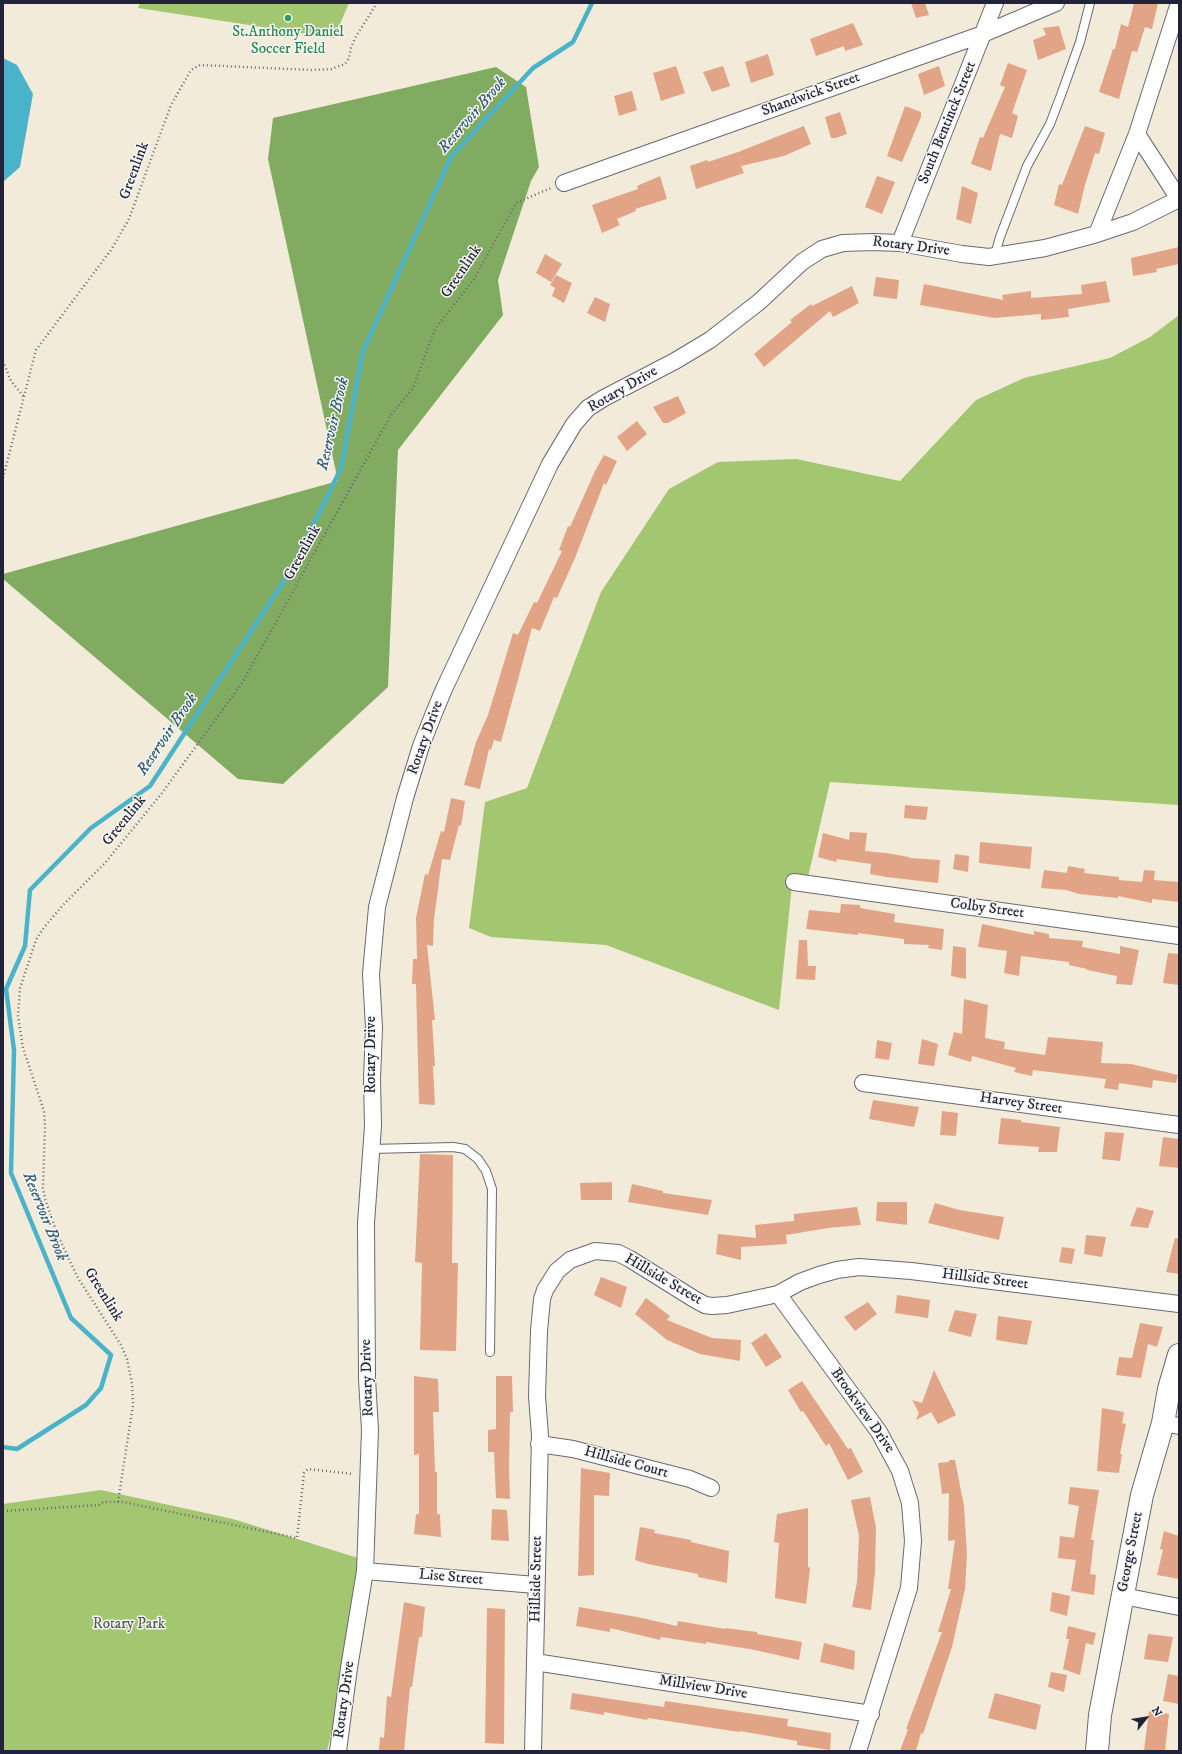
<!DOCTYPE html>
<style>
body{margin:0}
#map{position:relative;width:1182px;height:1754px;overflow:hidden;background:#f3ebd9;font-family:"IM FELL DW Pica",serif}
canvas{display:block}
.frame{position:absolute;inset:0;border:4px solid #22223b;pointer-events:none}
.north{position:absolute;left:1126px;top:1698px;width:40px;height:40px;-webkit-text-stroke:3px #f6f6f2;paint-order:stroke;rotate:60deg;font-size:11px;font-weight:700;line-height:16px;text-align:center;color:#22223b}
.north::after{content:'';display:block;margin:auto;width:14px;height:18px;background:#22223b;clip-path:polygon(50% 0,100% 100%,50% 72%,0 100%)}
</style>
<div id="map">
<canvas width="1182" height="1754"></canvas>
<div class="frame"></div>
<div class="north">N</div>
</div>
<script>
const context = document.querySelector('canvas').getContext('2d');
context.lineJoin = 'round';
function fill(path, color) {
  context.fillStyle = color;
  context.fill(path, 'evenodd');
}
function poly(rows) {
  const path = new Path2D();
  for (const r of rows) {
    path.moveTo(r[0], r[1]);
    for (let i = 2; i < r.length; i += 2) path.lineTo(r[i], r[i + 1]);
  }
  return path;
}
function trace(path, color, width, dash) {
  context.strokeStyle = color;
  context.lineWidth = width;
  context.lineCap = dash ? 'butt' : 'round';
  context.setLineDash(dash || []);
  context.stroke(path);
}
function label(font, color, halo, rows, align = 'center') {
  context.font = font + ' "IM FELL DW Pica",serif';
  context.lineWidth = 3;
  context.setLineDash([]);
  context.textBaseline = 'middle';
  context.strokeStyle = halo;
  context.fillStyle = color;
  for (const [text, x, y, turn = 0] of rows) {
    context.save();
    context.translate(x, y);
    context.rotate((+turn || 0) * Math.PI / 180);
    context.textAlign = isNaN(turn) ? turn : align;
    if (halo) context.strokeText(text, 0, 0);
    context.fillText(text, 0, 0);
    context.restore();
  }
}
const green = poly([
 [140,3,349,3,334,38,138,8],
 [1179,315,1179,805,830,782,808,877,793,875,779,1010,606,945,491,937,469,928,485,802,527,788,601,592,669,489,718,462,796,459,900,481,976,400,1024,378,1110,358,1150,337],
 [101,1490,233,1519,371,1562,327,1751,3,1751,3,1504]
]);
const forest = poly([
 [496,67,526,87,539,167,531,181,498,280,503,315,398,450,388,687,283,784,238,779,3,579,3,574,338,481,268,159,273,118]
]);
const water = poly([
 [3,58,17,65,33,94,20,167,3,182]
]);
const stream = poly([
 [3,1447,17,1449,86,1405,101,1388,111,1355,71,1318,11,1173,14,1050,6,989,25,946,30,890,91,828,150,786,293,567,341,468,363,351,451,157,533,68,573,42,592,3]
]);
const building = poly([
 [911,3,925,3,929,15,916,18],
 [1134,3,1158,3,1152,29,1145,27,1137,52,1132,51,1119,99,1099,92,1113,49,1115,49,1121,24,1128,27],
 [853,23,863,45,845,51,844,46,816,56,810,39],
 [1059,26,1066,49,1038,60,1033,40,1046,35,1043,28],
 [768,54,774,75,751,83,745,62],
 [1008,63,1027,70,1012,113,1018,116,1012,138,1000,134,991,171,971,164,980,137,983,138,1005,87,1000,85],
 [676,66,685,93,661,101,653,73],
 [723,66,730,86,712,92,703,72],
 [939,66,945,86,924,95,918,74],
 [632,91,637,110,619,116,614,96],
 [905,106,921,112,921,117,902,162,887,156],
 [840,112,847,134,836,138,831,138,825,117],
 [804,126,811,144,784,156,741,166,744,173,696,189,690,166,707,160,708,162,738,152],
 [1085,126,1105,133,1099,154,1095,153,1085,185,1078,214,1054,205,1059,184,1062,185],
 [660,176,667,199,635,209,636,211,617,219,620,225,602,233,592,205,638,189,637,186],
 [877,176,895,182,882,214,865,207],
 [962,186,978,193,971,224,956,219],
 [1179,247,1179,264,1156,269,1157,272,1133,276,1131,258],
 [545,254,562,264,551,282,536,273],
 [556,275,572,283,564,303,552,296,555,288,550,285],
 [876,277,899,280,897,299,873,296],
 [1106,281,1110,302,1068,309,1069,317,1041,320,1041,314,994,318,920,305,924,284,1003,300,1002,295,1031,291,1031,298,1082,294,1081,285],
 [852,286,859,303,833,317,830,311,764,367,754,354,792,322,790,320,811,304,812,306],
 [595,297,610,304,605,322,587,313],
 [678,396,686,413,668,423,663,423,653,407],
 [637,421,647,434,627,451,617,437],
 [604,455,617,461,606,485,604,483,575,558,557,598,554,597,540,631,532,628,501,742,494,740,491,750,489,749,480,789,464,785,476,742,488,715,513,633,518,635,534,602,537,603,562,551,559,550,568,526,570,527,595,471],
 [451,798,465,801,461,826,459,825,450,860,442,859,434,919,433,946,427,945,435,1020,432,1020,435,1066,433,1066,435,1105,419,1104,416,984,412,984,413,959,417,959,416,918,425,874,428,875,441,831,444,832],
 [905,805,928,807,926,820,904,818],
 [850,832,867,833,865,851,886,853,909,857,909,858,940,860,938,883,886,877,870,874,871,864,837,859,836,862,818,857,823,833,849,840],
 [980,842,1032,847,1030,869,979,863],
 [955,854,969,856,968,872,953,869],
 [1068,866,1085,869,1084,873,1119,877,1119,880,1142,882,1144,870,1155,871,1154,880,1179,882,1179,902,1152,899,1152,903,1118,896,1118,898,1079,894,1066,890,1041,888,1044,870,1067,873],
 [841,904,860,905,860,908,895,914,894,922,944,929,942,950,928,948,929,945,904,944,904,939,858,933,858,935,806,929,809,910,840,913],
 [982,924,1034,935,1034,931,1049,934,1049,938,1083,941,1082,947,1120,954,1120,946,1139,950,1132,985,1116,984,1117,976,1087,970,1087,969,1069,965,1069,962,1021,956,1019,976,1004,973,1007,951,978,947],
 [799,940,807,940,808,966,816,966,815,980,796,979],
 [953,946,966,948,966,979,951,976],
 [1168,953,1179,954,1179,985,1163,983],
 [964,999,988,1005,985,1038,1005,1042,1004,1049,1045,1055,1048,1037,1103,1042,1101,1063,1131,1064,1178,1075,1176,1083,1153,1080,1152,1088,1119,1083,1118,1090,1104,1088,1106,1079,1033,1070,1032,1076,1014,1072,1016,1068,972,1056,971,1062,948,1055,954,1032,962,1034],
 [922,1039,938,1044,934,1066,918,1064],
 [877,1040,892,1043,889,1060,875,1058],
 [873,1100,919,1107,914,1127,869,1119],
 [942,1111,958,1113,956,1136,940,1135],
 [1001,1118,1021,1120,1021,1122,1060,1127,1057,1152,1038,1152,1039,1147,998,1144],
 [1105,1132,1124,1133,1120,1161,1102,1159],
 [1163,1137,1179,1139,1179,1168,1159,1166],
 [420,1154,453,1155,452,1263,458,1263,456,1351,420,1350,422,1263,415,1262],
 [612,1182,612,1200,581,1200,580,1183],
 [632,1184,663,1191,663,1193,712,1200,708,1215,628,1202],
 [877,1202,907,1202,907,1225,876,1221],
 [935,1203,959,1210,1004,1217,999,1240,928,1223],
 [857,1207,861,1225,828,1228,786,1235,787,1244,741,1247,741,1260,716,1254,718,1234,756,1238,755,1225,794,1221,794,1214],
 [1137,1207,1154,1211,1148,1228,1130,1226],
 [1086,1235,1106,1237,1102,1257,1084,1254],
 [1175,1238,1179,1239,1179,1274,1166,1272],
 [1062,1247,1075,1249,1072,1264,1059,1262],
 [601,1277,627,1287,621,1308,594,1295],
 [897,1295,930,1300,928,1318,895,1313],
 [646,1298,670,1316,667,1320,712,1338,741,1340,740,1361,700,1354,667,1340,635,1314],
 [868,1302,877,1314,855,1331,844,1317],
 [955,1310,977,1314,971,1337,948,1331],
 [998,1316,1032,1321,1027,1345,996,1340],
 [1140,1323,1163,1327,1157,1347,1148,1344,1141,1378,1116,1375,1119,1357,1132,1358],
 [766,1333,782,1357,766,1367,751,1343],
 [934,1370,956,1415,938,1424,931,1412,916,1420,919,1413,912,1400,922,1403],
 [414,1376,438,1379,439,1412,433,1412,435,1472,437,1472,437,1514,440,1514,441,1537,414,1534,416,1514,419,1514,419,1454,414,1455],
 [496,1376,512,1376,513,1412,510,1412,509,1469,510,1499,496,1498,494,1452,488,1452,488,1430,496,1429],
 [802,1381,848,1449,851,1448,863,1472,848,1480,829,1443,826,1446,803,1411,801,1412,788,1390],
 [1102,1408,1124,1412,1122,1423,1126,1424,1120,1454,1122,1454,1119,1473,1097,1471],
 [949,1460,955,1460,964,1506,967,1554,965,1589,952,1647,923,1734,921,1733,916,1751,900,1751,908,1729,906,1729,942,1632,938,1632,951,1589,948,1589,955,1540,948,1541,949,1493,942,1494,938,1463,949,1462],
 [581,1468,610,1473,609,1496,594,1495,594,1575,578,1576],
 [1070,1487,1099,1490,1091,1540,1094,1540,1090,1574,1096,1575,1094,1595,1071,1591,1076,1560,1058,1558,1060,1536,1074,1538,1079,1506,1068,1504],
 [870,1497,876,1528,875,1572,871,1610,852,1607,857,1582,859,1536,851,1500],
 [808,1508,808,1567,810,1568,806,1604,775,1598,779,1543,774,1542,777,1514],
 [492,1509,507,1510,509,1541,491,1540],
 [640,1527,655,1530,654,1533,691,1540,691,1542,729,1551,727,1583,698,1577,698,1574,648,1564,635,1560],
 [1164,1531,1179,1536,1179,1579,1157,1575,1163,1550,1160,1549],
 [1052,1592,1070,1596,1067,1616,1050,1611],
 [404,1602,425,1607,422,1637,419,1637,412,1687,410,1687,404,1751,379,1751,380,1737,384,1738,387,1696,391,1697],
 [579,1607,637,1617,677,1626,678,1621,725,1629,725,1628,757,1632,757,1634,802,1642,799,1660,755,1650,706,1642,706,1644,661,1637,660,1640,610,1628,610,1632,576,1626],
 [487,1608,505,1609,504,1744,485,1743],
 [1068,1626,1096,1633,1093,1645,1086,1643,1080,1675,1063,1669,1069,1639,1066,1639],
 [1148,1634,1173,1637,1168,1662,1144,1659],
 [824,1643,855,1651,854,1670,820,1662],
 [1051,1672,1067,1675,1064,1692,1048,1687],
 [1168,1674,1179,1676,1179,1704,1163,1701],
 [572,1693,664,1707,665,1701,788,1719,787,1726,831,1733,830,1750,797,1745,797,1741,740,1731,739,1732,648,1718,647,1720,604,1712,604,1715,570,1709],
 [995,1693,1041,1705,1036,1730,988,1718],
 [1149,1711,1169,1714,1165,1751,1144,1751]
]);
const path = poly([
 [3,361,11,381,24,397],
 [3,478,36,350,111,250,129,219,171,105,191,70,200,65,312,70,331,69,345,64,349,58,351,48,355,38,377,3],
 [118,1502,133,1405,132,1384,127,1359,121,1345,78,1278,58,1236,45,1199,43,1188,45,1126,44,1111,23,1048,18,1016,20,988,36,940,42,930,63,905,105,863,162,793,242,683,391,415,413,388,435,329,474,279,516,203,551,188],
 [3,1511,99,1505,103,1502,123,1502,297,1538,304,1473,308,1469,353,1474]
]);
const lane = poly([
 [995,255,1000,237,1027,166,1050,124,1061,95,1080,42,1090,3],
 [371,1149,453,1147,465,1149,478,1159,486,1171,492,1189,490,1352]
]);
const street = poly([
 [1137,134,1179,199],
 [564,183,983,34,1056,3],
 [1097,234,1137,134,1179,3],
 [900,243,995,3],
 [794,882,1179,936],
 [863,1083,1179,1125],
 [778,1294,879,1432,900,1471,910,1503,913,1541,909,1588,858,1751],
 [1163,1423,1179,1426],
 [539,1444,573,1449,690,1479,711,1488],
 [365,1571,536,1585],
 [1123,1596,1179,1607],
 [535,1662,871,1714],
 [338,1751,349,1668,365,1571,370,1430,367,1379,366,1223,373,1126,372,1079,374,1028,371,974,377,907,405,798,421,746,434,713,444,689,550,464,574,424,588,408,604,398,675,361,710,340,759,302,802,262,822,249,843,243,873,242,900,243,962,254,989,257,1045,248,1097,234,1133,222,1179,199],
 [533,1751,540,1436,537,1396,539,1331,542,1299,545,1290,557,1271,570,1260,595,1251,618,1253,630,1259,694,1299,705,1305,712,1306,727,1305,778,1294,800,1282,819,1275,837,1270,859,1267,911,1271,1179,1304]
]);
const primary = poly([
 [1097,1751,1100,1715,1142,1495,1163,1423,1169,1389,1179,1355]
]);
const markers = [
 [288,18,4,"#2e9e5b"]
];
const leisureNames = [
 ["St.Anthony Daniel",288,33],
 ["Soccer Field",288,50]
];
const streetNames = [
 ["Shandwick Street",811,95,-20],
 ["South Bentinck Street",948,123,-68],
 ["Greenlink",135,171,-70],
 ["Rotary Drive",911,247,7],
 ["Greenlink",462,272,-56],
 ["Rotary Drive",623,390,-30],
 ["Greenlink",303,553,-61],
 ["Rotary Drive",426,738,-70],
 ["Greenlink",125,821,-51],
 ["Colby Street",987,909,8],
 ["Rotary Drive",372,1055,-90],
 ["Harvey Street",1021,1104,8],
 ["Hillside Street",663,1280,30],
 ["Hillside Street",985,1280,7],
 ["Greenlink",103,1295,58],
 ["Rotary Drive",368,1378,-92],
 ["Brookview Drive",862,1411,55],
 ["Hillside Court",626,1463,15],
 ["George Street",1131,1552,-79],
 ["Lise Street",451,1578,5],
 ["Hillside Street",537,1579,-89],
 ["Millview Drive",703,1688,9],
 ["Rotary Drive",345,1700,-82]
];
const parkNames = [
 ["Rotary Park",129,1625]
];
const waterNames = [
 ["Reservoir Brook",473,116,-49],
 ["Reservoir Brook",334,424,-77],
 ["Reservoir Brook",168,735,-56],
 ["Reservoir Brook",44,1217,68]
];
fill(green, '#a3c670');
fill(forest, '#82ab62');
fill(water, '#4bb3c9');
trace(stream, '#4bb3c9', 4.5);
fill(building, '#e1a487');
trace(lane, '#6b6872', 10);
trace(street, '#6b6872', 18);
trace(primary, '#6b6872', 24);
trace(path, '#6b6872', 2.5, [1, 3]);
trace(lane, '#fff', 8);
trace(street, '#fff', 16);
trace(primary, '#fff', 22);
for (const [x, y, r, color] of markers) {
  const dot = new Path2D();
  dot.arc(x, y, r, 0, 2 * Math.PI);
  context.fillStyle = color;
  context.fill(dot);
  trace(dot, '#f6f6f2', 1.5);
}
label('15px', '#27864d', '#f6f6f2', leisureNames);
label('15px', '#22223b', '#f6f6f2', streetNames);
label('15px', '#4f5b4e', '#f6f6f2', parkNames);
label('italic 16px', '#325c74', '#f6f6f2', waterNames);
</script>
